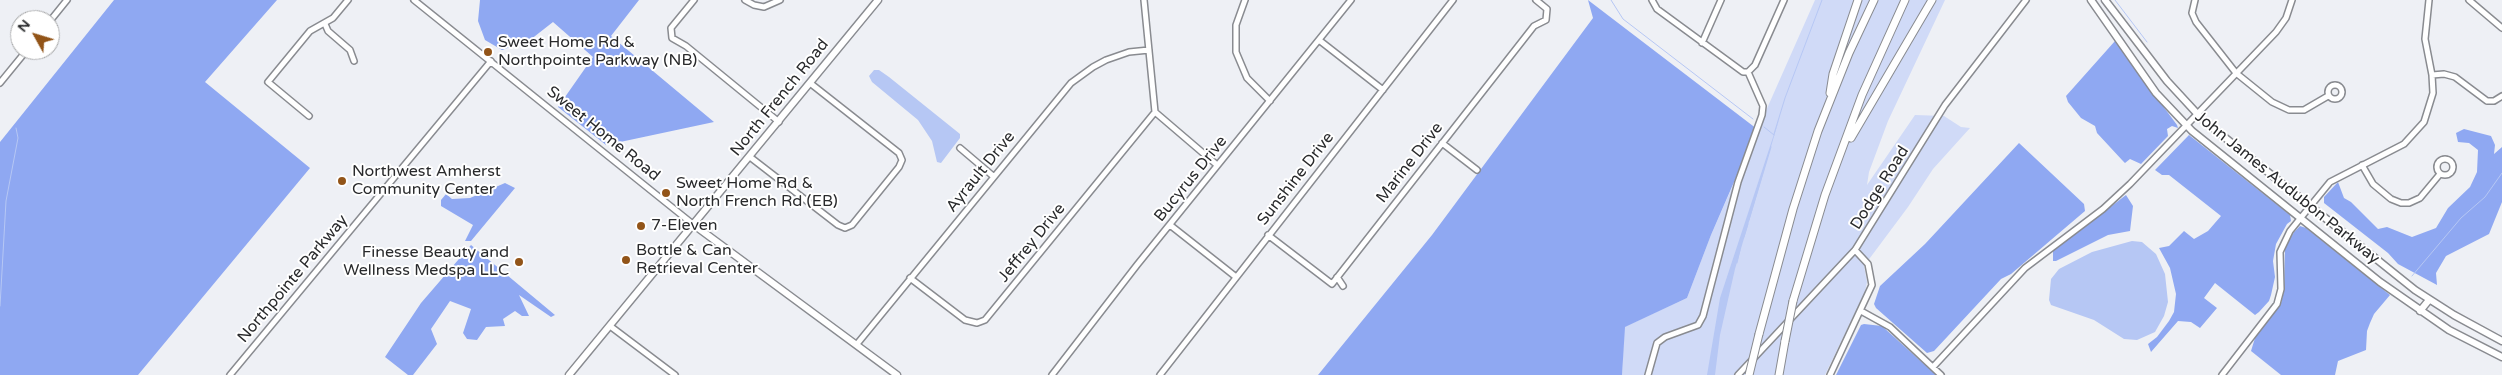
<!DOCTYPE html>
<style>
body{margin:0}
#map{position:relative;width:2502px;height:375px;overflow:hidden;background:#eef0f5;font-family:"Varela Round",sans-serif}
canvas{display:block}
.north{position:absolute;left:10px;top:10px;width:50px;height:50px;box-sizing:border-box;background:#fff;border:1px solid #a9aaab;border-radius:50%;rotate:309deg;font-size:14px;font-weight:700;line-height:20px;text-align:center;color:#292a2c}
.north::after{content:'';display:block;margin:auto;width:18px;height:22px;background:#925418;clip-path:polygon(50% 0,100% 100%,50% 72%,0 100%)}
</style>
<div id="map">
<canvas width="2502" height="375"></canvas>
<div class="north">N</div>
</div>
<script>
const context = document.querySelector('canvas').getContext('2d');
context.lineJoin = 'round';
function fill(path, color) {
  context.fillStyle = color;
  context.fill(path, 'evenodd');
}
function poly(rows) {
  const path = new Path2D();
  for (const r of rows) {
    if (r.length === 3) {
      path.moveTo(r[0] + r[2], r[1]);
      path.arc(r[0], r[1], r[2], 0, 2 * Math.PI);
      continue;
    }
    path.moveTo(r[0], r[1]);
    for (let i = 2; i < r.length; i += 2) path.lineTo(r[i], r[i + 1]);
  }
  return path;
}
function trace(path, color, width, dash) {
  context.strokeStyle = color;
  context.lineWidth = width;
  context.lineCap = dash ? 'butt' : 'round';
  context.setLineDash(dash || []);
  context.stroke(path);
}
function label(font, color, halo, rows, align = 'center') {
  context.font = font + ' "Varela Round",sans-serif';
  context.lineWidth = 4;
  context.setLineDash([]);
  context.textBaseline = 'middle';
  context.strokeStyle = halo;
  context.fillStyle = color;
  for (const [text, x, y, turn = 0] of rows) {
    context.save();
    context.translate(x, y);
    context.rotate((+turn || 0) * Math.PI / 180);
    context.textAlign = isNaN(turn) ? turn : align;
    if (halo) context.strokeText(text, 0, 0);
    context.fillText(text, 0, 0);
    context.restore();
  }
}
const green = poly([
 [1815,0,1945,0,1888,121,1869,172,1867,185,1915,115,1944,116,1961,127,1970,128,1933,169,1908,207,1864,266,1867,282,1865,292,1825,375,1622,375,1624,327,1687,298,1711,235]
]);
const forest = poly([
 [114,0,277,0,205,82,310,168,138,375,0,375,0,142],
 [480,0,639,0,611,36,714,122,606,145,558,107,593,57,553,22,530,40,502,50,485,40,478,21],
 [1588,0,1757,129,1711,235,1687,298,1625,327,1622,375,1318,375,1432,235,1593,18],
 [2115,41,2177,125,2178,128,2172,126,2167,129,2168,136,2141,164,2130,159,2125,163,2122,160,2097,133,2095,126,2081,118,2068,102,2066,96],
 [2464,129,2491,136,2495,145,2494,154,2502,147,2502,202,2489,234,2446,256,2436,273,2437,285,2398,264,2388,253,2324,203,2324,197,2338,182,2344,198,2351,202,2378,229,2387,227,2412,237,2436,228,2448,208,2470,187,2477,172,2478,150,2469,143,2458,142,2456,133],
 [2189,135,2290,215,2291,221,2287,224,2276,244,2273,261,2275,277,2271,295,2269,301,2259,312,2255,315,2215,283,2204,298,2217,308,2200,328,2191,322,2178,321,2151,352,2148,344,2157,337,2169,321,2174,312,2176,294,2170,268,2159,248,2169,246,2184,231,2194,239,2208,231,2221,216,2169,175,2162,175,2155,170],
 [2019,143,2084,204,2085,211,2011,274,2001,279,1934,351,1927,353,1876,308,1874,304,1880,286,1925,244],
 [505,183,515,188,471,241,465,241,473,225,441,206,441,200,446,194,452,199,470,198],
 [2126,195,2133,206,2130,231,2108,235,2056,261,2053,261,2053,251],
 [2300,226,2306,228,2390,295,2374,314,2370,323,2367,331,2366,350,2338,361,2335,375,2281,375,2251,351,2255,338,2281,303,2284,291,2285,248,2294,232],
 [471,245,555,315,551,317,519,295,529,316,522,316,515,311,503,319,505,326,486,327,477,340,467,339,463,333,471,309,450,301,431,329,437,344,413,375,408,375,385,357,421,303],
 [1864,324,1882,326,1936,375,1836,375,1861,325]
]);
const water = poly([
 [874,70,879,70,889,77,960,134,960,138,941,163,937,162,932,141,918,120,872,82,869,76],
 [1780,116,1735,269,1720,335,1715,375,1707,375,1720,298],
 [2132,241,2142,242,2156,254,2165,274,2168,302,2164,316,2155,332,2137,340,2124,339,2094,320,2051,305,2049,300,2051,279,2059,269,2092,252]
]);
const stream = poly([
 [1611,0,1623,19,1753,119],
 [2115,0,2147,42],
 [1764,127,1774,135],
 [1774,134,1785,98,1822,0],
 [1749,220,1771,147],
 [1744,237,1748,224],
 [1737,263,1740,250],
 [2412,276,2461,218,2485,197,2502,173],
 [0,306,6,201,18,138,16,128]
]);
const minor = poly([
 [414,0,694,225],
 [694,0,671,28,672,38,686,46,779,122],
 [745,0,754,5,764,7,780,0],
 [1144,0,1155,112,1217,165],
 [1245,0,1236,25,1236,52,1247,78,1270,101],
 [1652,0,1657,9,1743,72,1748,72,1755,65,1784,0],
 [2195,0,2192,13,2196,22,2236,73,2272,102,2289,110,2304,110,2328,96],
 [2469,0,2502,28],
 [50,21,67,0],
 [325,24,328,31,350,50,354,61],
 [1319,40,1383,90],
 [1702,43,1721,0],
 [2432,75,2444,74,2455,77,2487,101,2494,101,2502,96],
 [0,83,27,50],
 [2335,92,7],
 [309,116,268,82,310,31,333,18,348,0],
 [1442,143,1477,170],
 [960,148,993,176],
 [750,157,838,225,845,228,852,225,899,167,902,160,899,153,810,83],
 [2445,167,8],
 [2362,165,2373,184,2391,199,2401,203,2409,203,2420,198,2440,174],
 [1170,225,1236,277],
 [1268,235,1332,284,1534,26,1546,20,1547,9,1536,0],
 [1337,277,1343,286],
 [910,278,965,320,977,323,985,320,1155,112],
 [1861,311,1890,327,1941,375],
 [610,326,675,375],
 [857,344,1071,83,1093,67,1106,60,1129,52,1149,50],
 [1933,367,2025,268,2103,209,2130,184,2276,32,2286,18,2292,0],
 [230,375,491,61],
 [1052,375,1137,265,1351,0],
 [1160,375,1453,0],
 [1648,375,1657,343,1665,337,1698,325,1703,316,1738,182,1762,115,1763,106,1748,72],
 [1738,375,1855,250,1945,105,2026,0],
 [1830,375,1872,285,1868,264,1855,250],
 [2222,375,2277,304,2281,289,2280,252,2290,231,2330,182,2404,144,2424,122,2433,93,2432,75,2425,39,2429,0]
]);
const major = poly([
 [2091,0,2156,93,2192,131,2380,282,2449,330,2502,357],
 [2105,0,2167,81,2203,120,2415,290,2454,315,2502,341],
 [694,225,897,375],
 [2420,311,2429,300],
 [569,375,878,0]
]);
const highway = poly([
 [1830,93,1833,74,1858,0],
 [1851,138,1932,0],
 [1793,301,1825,195,1862,95,1905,0],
 [1759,334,1793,209,1818,131,1849,53,1874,0],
 [1779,375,1785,341]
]);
const highwayBridge = poly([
 [1785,341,1793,301],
 [1749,375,1759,334]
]);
const markers = [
 [488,52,5,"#925418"],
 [342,181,5,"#925418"],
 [666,193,5,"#925418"],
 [641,226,5,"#925418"],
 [626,260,5,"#925418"],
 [519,262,5,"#925418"]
];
const poiNames = [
 ["Sweet Home Rd &",498,43],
 ["Northpointe Parkway (NB)",498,61],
 ["Northwest Amherst",352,172],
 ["Community Center",352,190],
 ["Sweet Home Rd &",676,184],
 ["North French Rd (EB)",676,202],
 ["7-Eleven",651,226],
 ["Bottle & Can",636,251],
 ["Retrieval Center",636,269],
 ["Finesse Beauty and",509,253,"right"],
 ["Wellness Medspa LLC",509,271,"right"]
];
const streetNames = [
 ["North French Road",780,98,-51],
 ["Sweet Home Road",603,134,39],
 ["Marine Drive",1410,163,-52],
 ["Ayrault Drive",981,172,-51],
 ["Bucyrus Drive",1191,179,-51],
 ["Sunshine Drive",1296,179,-52],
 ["Dodge Road",1880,188,-58],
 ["John James Audubon Parkway",2287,188,39],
 ["Jeffrey Drive",1032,243,-51],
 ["Northpointe Parkway",293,279,-50]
];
fill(green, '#d0daf7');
fill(forest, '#8fa8f2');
fill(water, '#b6c7f4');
trace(stream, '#b6c7f4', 1);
trace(minor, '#898b90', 8);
trace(major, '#898b90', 9);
trace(highway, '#898b90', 9);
trace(minor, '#fff', 5);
trace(major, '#fff', 6);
trace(highway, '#fff', 7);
trace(highwayBridge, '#898b90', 9, []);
trace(highwayBridge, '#fff', 7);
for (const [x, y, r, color] of markers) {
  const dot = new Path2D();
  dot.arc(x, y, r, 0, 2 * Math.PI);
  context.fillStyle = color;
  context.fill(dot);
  trace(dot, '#fff', 2);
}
label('16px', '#292a2c', '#fff', poiNames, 'left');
label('16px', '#292a2c', '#fff', streetNames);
</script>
